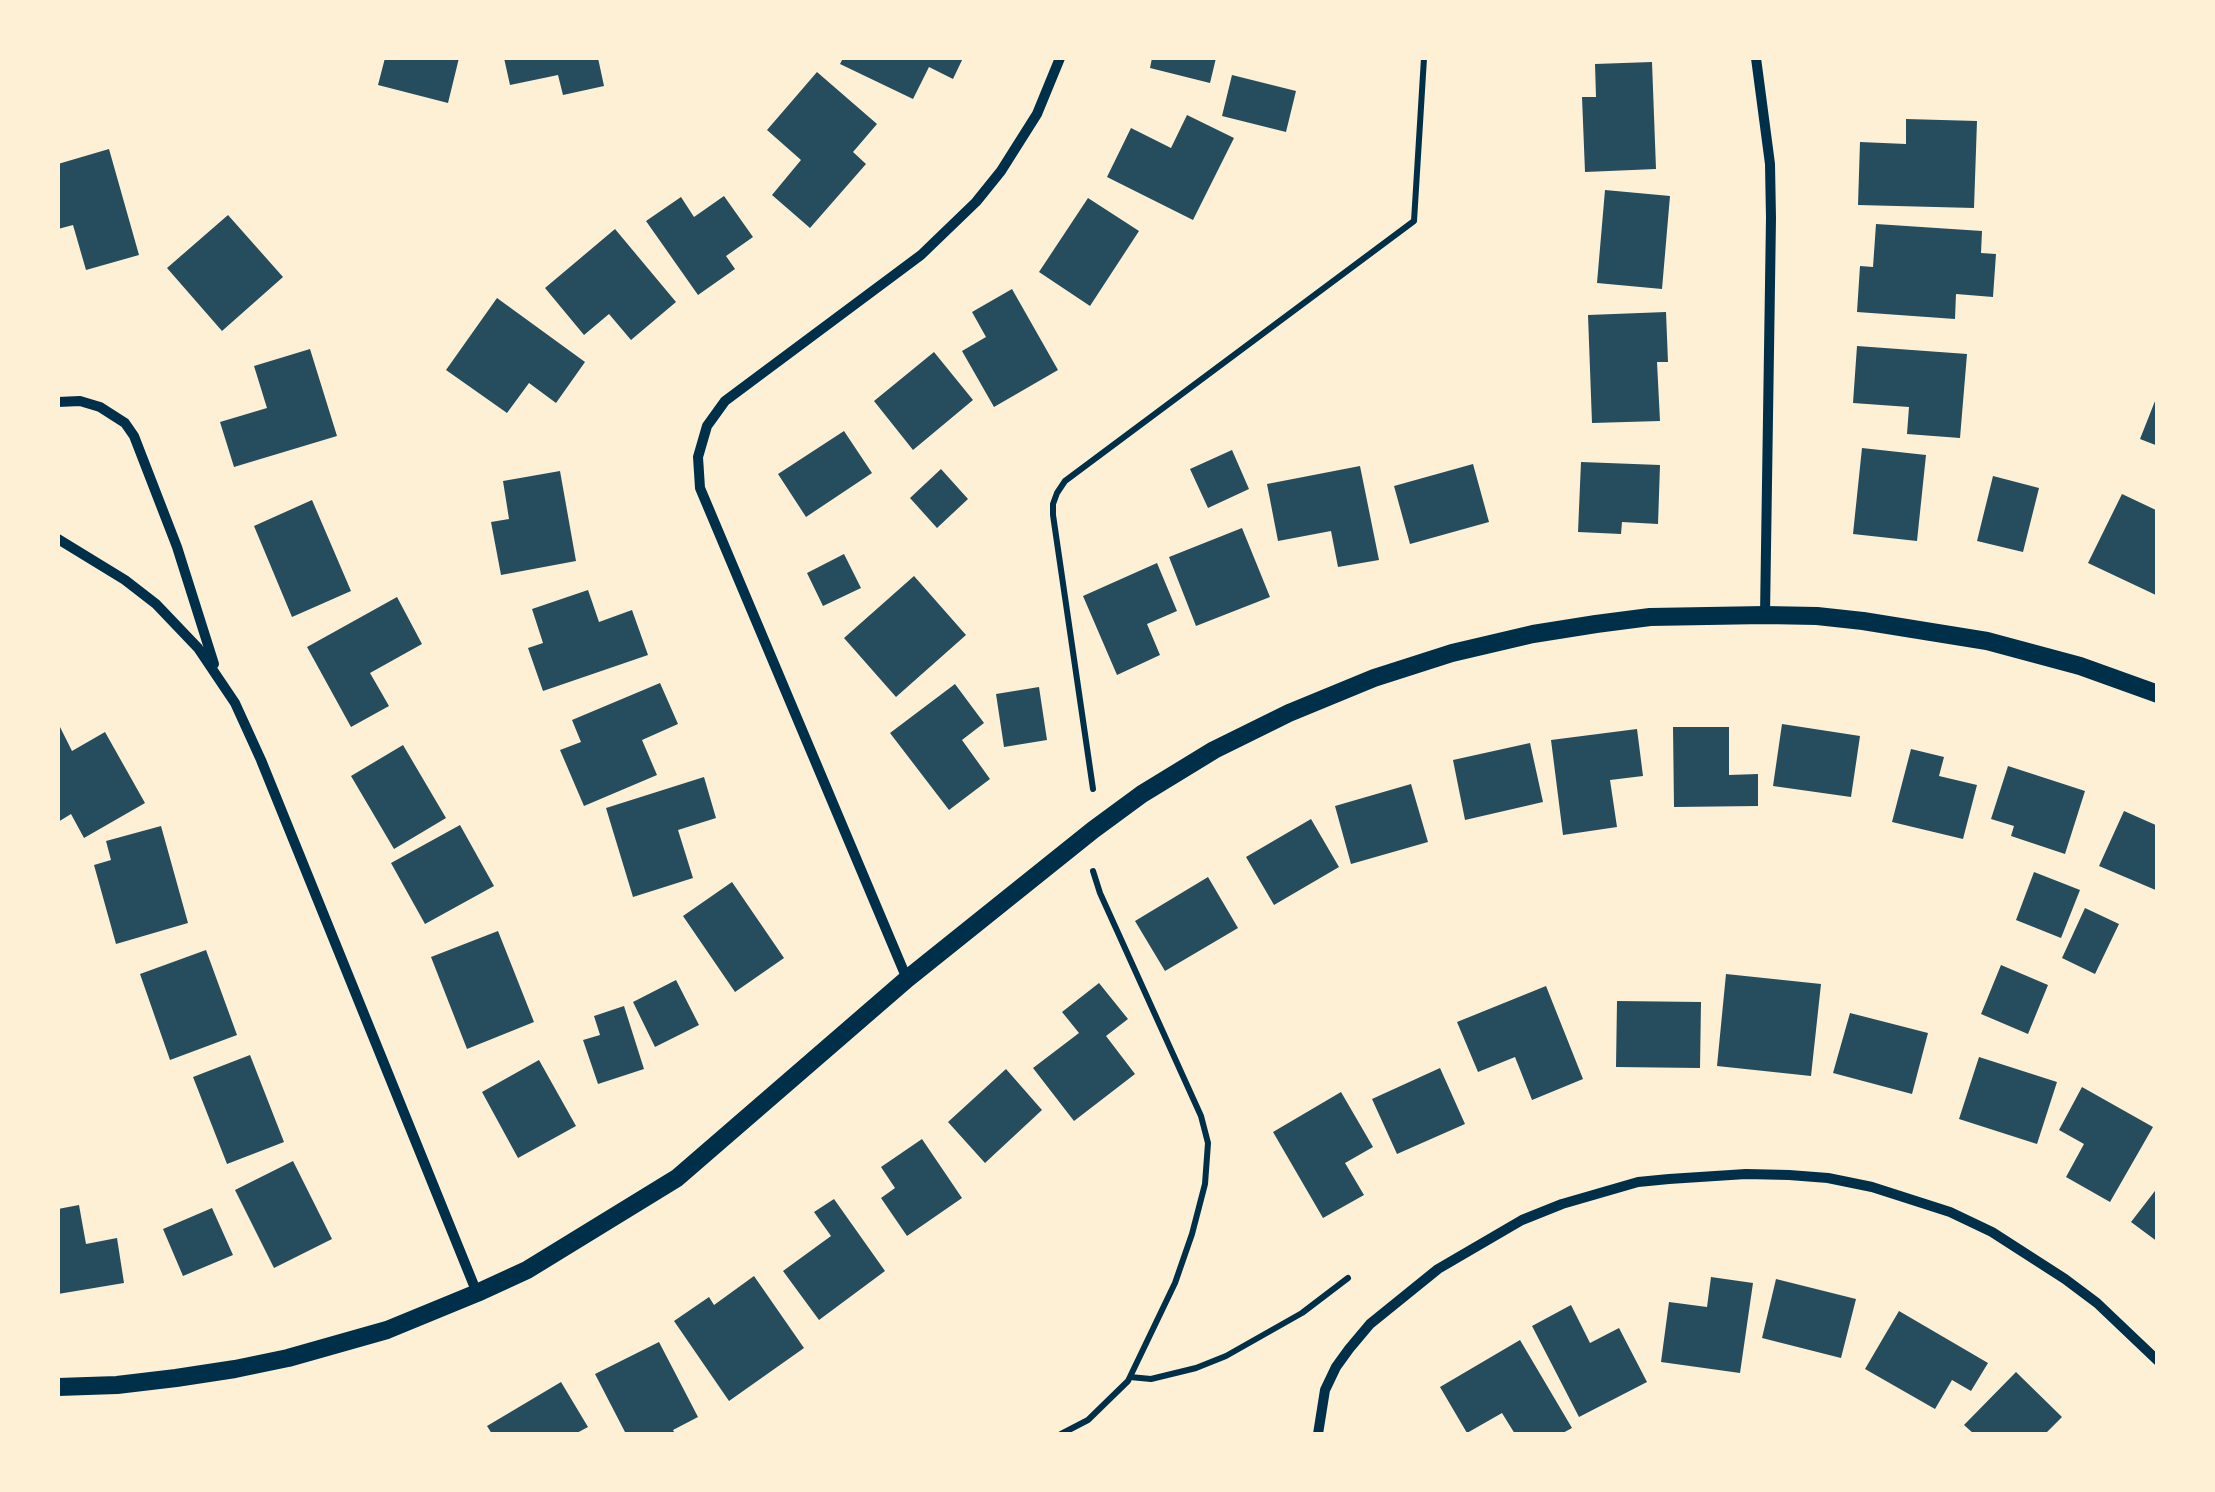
<!DOCTYPE html>
<style>
body{margin:0}
#map{position:relative;width:2215px;height:1492px;overflow:hidden;background:#fdf0d5;font-family:Commissioner,sans-serif}
canvas{display:block}
.frame{position:absolute;inset:0;border:60px solid #fdf0d5;pointer-events:none}
</style>
<div id="map">
<canvas width="2215" height="1492"></canvas>
<div class="frame"></div>
</div>
<script>
const context = document.querySelector('canvas').getContext('2d');
context.lineJoin = 'round';
function fill(path, color) {
  context.fillStyle = color;
  context.fill(path, 'evenodd');
}
function poly(rows) {
  const path = new Path2D();
  for (const r of rows) {
    path.moveTo(r[0], r[1]);
    for (let i = 2; i < r.length; i += 2) path.lineTo(r[i], r[i + 1]);
  }
  return path;
}
function trace(path, color, width, dash) {
  context.strokeStyle = color;
  context.lineWidth = width;
  context.lineCap = dash ? 'butt' : 'round';
  context.setLineDash(dash || []);
  context.stroke(path);
}
const building = poly([
 [385,58,459,58,448,103,378,85],
 [504,58,598,58,604,86,563,95,558,75,510,85],
 [843,58,963,58,953,79,929,67,913,99,840,64],
 [1152,58,1216,58,1210,83,1150,68],
 [1652,62,1656,169,1585,172,1582,97,1596,97,1595,64],
 [817,72,877,124,853,152,866,164,810,228,772,195,801,160,767,130],
 [1232,75,1296,91,1286,132,1222,116],
 [1187,115,1234,138,1193,220,1107,177,1131,128,1171,148],
 [1906,119,1977,121,1974,208,1858,205,1860,142,1906,144],
 [109,149,139,255,86,270,73,225,58,229,58,164],
 [1605,190,1670,196,1662,289,1597,283],
 [724,196,753,237,726,256,735,269,698,295,646,221,681,197,694,217],
 [1088,198,1139,231,1090,306,1039,272],
 [228,215,283,277,222,331,167,268],
 [1876,224,1982,231,1981,253,1996,254,1993,297,1956,294,1955,319,1857,312,1860,266,1873,267],
 [615,229,676,302,631,340,609,314,584,335,545,288],
 [1012,289,1058,370,994,407,962,351,986,337,972,312],
 [497,298,585,362,556,403,529,383,507,413,446,370],
 [1666,312,1668,362,1657,362,1660,421,1592,423,1588,315],
 [1857,346,1967,354,1960,438,1907,434,1909,407,1853,403],
 [310,349,337,436,234,467,220,422,267,408,254,366],
 [934,352,973,400,913,450,874,401],
 [2157,396,2158,396,2158,446,2140,439],
 [844,431,872,473,806,517,778,474],
 [1862,448,1926,455,1917,541,1853,534],
 [1232,450,1249,489,1208,508,1190,469],
 [1581,462,1660,465,1658,524,1622,522,1621,534,1578,532],
 [1473,464,1489,522,1410,544,1394,486],
 [1360,466,1379,560,1338,567,1331,531,1278,541,1267,484],
 [941,469,968,499,937,528,910,498],
 [560,471,576,561,501,575,491,522,509,519,503,481],
 [1993,476,2039,488,2023,552,1977,541],
 [2122,494,2158,511,2158,596,2088,563],
 [312,500,351,591,292,617,254,526],
 [1242,528,1270,597,1196,626,1169,557],
 [844,554,861,588,823,606,807,573],
 [1157,563,1177,611,1147,624,1160,655,1117,675,1083,596],
 [914,576,966,635,896,697,844,638],
 [588,590,599,622,632,610,648,655,543,691,528,648,543,643,532,609],
 [397,597,422,644,370,673,389,706,351,727,307,647],
 [660,683,678,724,642,740,657,775,584,806,560,750,581,742,572,720],
 [955,684,984,723,962,740,990,779,949,810,890,733],
 [1039,687,1047,740,1004,747,996,694],
 [58,723,72,751,105,732,145,803,84,838,71,814,58,822],
 [1782,724,1860,736,1851,797,1773,786],
 [1673,727,1729,727,1729,775,1758,774,1758,806,1674,807],
 [1637,729,1643,776,1610,780,1617,827,1563,835,1551,740],
 [1530,743,1543,802,1465,820,1453,760],
 [403,745,446,818,394,849,351,776],
 [1911,749,1944,757,1939,776,1977,785,1963,839,1892,822],
 [2008,766,2085,791,2065,854,2011,836,2014,826,1991,819],
 [704,777,716,818,678,830,693,878,633,897,606,808],
 [1411,784,1428,842,1351,864,1335,806],
 [2124,811,2158,826,2158,891,2099,866],
 [1311,819,1339,867,1274,905,1246,857],
 [460,825,494,886,425,924,391,863],
 [161,826,188,923,116,944,94,865,111,860,106,841],
 [2034,872,2080,890,2061,938,2016,920],
 [1208,877,1238,928,1165,971,1135,921],
 [732,882,784,958,735,992,683,916],
 [2085,908,2119,924,2095,974,2062,958],
 [498,931,534,1022,467,1049,431,957],
 [206,950,237,1035,170,1060,140,974],
 [2001,965,2048,985,2028,1034,1981,1014],
 [1726,974,1821,984,1811,1076,1717,1066],
 [676,980,699,1025,655,1047,633,1002],
 [1099,983,1128,1019,1106,1036,1135,1074,1074,1121,1033,1068,1079,1033,1062,1012],
 [1546,986,1583,1079,1532,1100,1515,1057,1478,1072,1457,1022],
 [1617,1001,1701,1002,1700,1068,1616,1067],
 [624,1006,644,1069,598,1084,583,1040,600,1035,594,1016],
 [1850,1013,1928,1033,1912,1094,1833,1073],
 [250,1055,284,1142,227,1164,193,1077],
 [1979,1057,2057,1082,2037,1144,1959,1119],
 [539,1060,576,1126,518,1158,482,1092],
 [1440,1068,1465,1124,1397,1154,1372,1099],
 [1006,1069,1042,1110,985,1163,948,1122],
 [2082,1087,2153,1127,2110,1202,2066,1177,2084,1144,2059,1130],
 [1341,1092,1373,1147,1345,1163,1364,1195,1323,1218,1273,1132],
 [922,1139,962,1198,907,1236,881,1198,895,1188,881,1167],
 [293,1161,332,1239,274,1268,235,1190],
 [2158,1187,2158,1242,2131,1222],
 [834,1199,885,1271,819,1320,783,1271,831,1236,814,1212],
 [79,1205,86,1244,117,1238,124,1283,58,1294,58,1209],
 [212,1208,233,1255,183,1276,163,1229],
 [754,1276,804,1348,729,1401,674,1321,709,1297,714,1305],
 [1711,1277,1753,1283,1740,1373,1661,1362,1669,1302,1707,1307],
 [1776,1279,1856,1299,1841,1358,1762,1338],
 [1571,1305,1590,1343,1619,1328,1647,1382,1579,1417,1532,1326],
 [1899,1311,1988,1363,1971,1391,1952,1380,1935,1409,1865,1369],
 [1520,1340,1572,1428,1561,1434,1515,1434,1502,1413,1467,1433,1440,1387],
 [659,1342,698,1417,673,1430,675,1434,626,1434,595,1374],
 [2016,1372,2062,1417,2047,1432,2050,1434,1974,1434,1964,1425],
 [561,1382,588,1427,575,1434,492,1434,487,1426]
]);
const path = poly([
 [1093,789,1053,515,1053,504,1057,493,1065,481,1414,221,1424,58],
 [1130,1377,1151,1379,1196,1368,1226,1356,1302,1313,1348,1278],
 [1061,1434,1088,1420,1128,1381,1175,1283,1192,1234,1205,1184,1208,1143,1201,1116,1100,893,1093,871]
]);
const minor = poly([
 [1756,58,1770,164,1771,218,1765,615],
 [58,402,80,401,100,407,125,423,134,436,177,547,214,664],
 [58,539,125,580,156,604,198,648,235,703,261,760,477,1293],
 [907,979,700,488,698,457,707,426,725,401,921,255,976,202,1001,171,1037,114,1060,58],
 [1318,1434,1325,1390,1336,1367,1349,1349,1370,1324,1438,1269,1522,1220,1562,1204,1638,1182,1669,1179,1746,1174,1789,1175,1828,1178,1872,1187,1950,1212,1992,1232,2065,1279,2097,1303,2158,1361]
]);
const tertiary = poly([
 [58,1387,117,1385,176,1378,235,1369,288,1358,387,1330,477,1293,527,1270,677,1178,907,979,1093,830,1142,794,1214,750,1289,713,1374,678,1452,653,1533,634,1596,624,1650,617,1765,615,1817,616,1863,621,1987,641,2080,666,2158,694]
]);
fill(building, '#264d5e');
trace(path, '#003049', 6);
trace(minor, '#003049', 10);
trace(tertiary, '#003049', 18);
</script>
